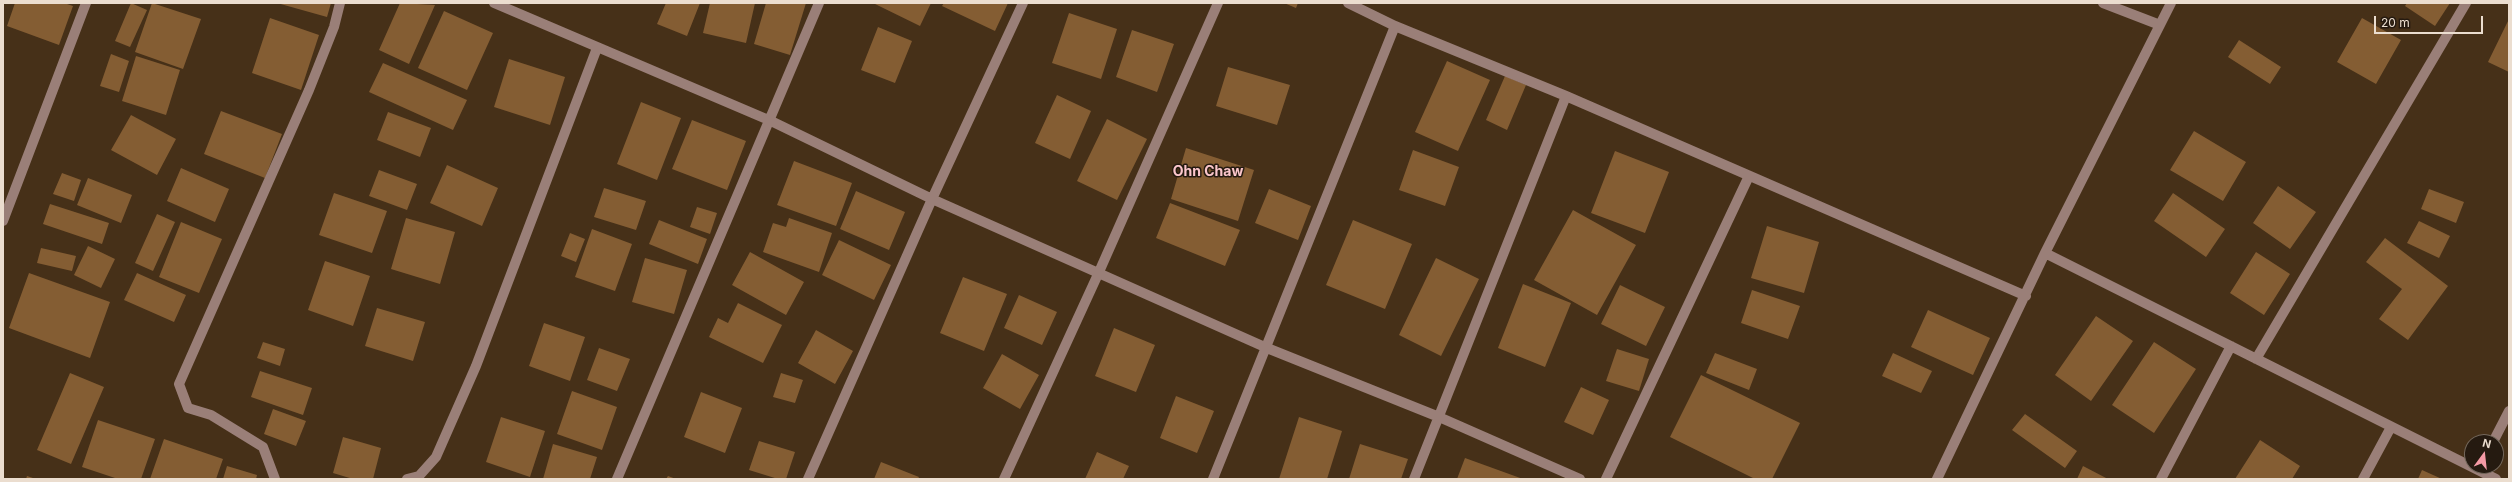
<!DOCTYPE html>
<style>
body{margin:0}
#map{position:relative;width:2512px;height:482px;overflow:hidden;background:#463018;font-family:Inter,sans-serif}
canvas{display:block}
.frame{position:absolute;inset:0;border:4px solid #ebddcf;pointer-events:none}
.north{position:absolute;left:2464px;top:434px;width:40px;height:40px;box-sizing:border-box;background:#251a10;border:1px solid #74685c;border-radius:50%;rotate:15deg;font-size:11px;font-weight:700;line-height:16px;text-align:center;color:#ebddcf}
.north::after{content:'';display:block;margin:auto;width:14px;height:18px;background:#f49aa5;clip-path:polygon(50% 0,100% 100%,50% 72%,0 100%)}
.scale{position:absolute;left:2374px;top:16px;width:109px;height:18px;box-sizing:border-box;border:2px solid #ebddcf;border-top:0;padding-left:5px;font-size:12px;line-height:14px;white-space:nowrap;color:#ebddcf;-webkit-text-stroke:3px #251a10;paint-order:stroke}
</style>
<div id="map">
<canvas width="2512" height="482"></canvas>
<div class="frame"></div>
<div class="north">N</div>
<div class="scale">20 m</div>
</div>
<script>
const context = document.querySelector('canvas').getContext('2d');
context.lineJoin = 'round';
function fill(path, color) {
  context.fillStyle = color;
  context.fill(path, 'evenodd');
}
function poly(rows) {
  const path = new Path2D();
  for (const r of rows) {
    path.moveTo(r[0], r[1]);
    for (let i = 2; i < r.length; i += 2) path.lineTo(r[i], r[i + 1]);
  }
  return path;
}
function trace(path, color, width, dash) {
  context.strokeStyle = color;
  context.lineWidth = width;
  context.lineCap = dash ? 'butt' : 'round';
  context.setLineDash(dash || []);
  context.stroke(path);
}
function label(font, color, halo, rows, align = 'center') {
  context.font = font + ' Inter,sans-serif';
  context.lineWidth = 3;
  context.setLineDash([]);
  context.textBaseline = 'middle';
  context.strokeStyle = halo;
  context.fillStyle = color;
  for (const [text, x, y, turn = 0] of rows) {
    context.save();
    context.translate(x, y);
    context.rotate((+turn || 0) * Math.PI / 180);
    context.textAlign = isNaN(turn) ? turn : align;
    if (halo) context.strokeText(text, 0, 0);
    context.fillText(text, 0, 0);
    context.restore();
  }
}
const building = poly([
 [15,3,64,3,73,6,59,45,7,26],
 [131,3,147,10,130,47,115,41],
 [152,3,201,19,183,69,135,52],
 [277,3,331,3,327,17],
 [400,3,435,5,409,64,379,50],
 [666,3,700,3,687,36,657,24],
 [710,3,755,3,746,43,703,33],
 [766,3,806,3,790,55,754,44],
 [873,3,931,3,920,26],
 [944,3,1008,3,995,31,942,6],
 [1284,3,1298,3,1296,8],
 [2407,3,2450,3,2435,26,2405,6],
 [444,11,493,33,467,90,418,68],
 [1069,13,1117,29,1101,79,1052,63],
 [270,18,319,35,301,90,252,73],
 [2362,18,2401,40,2376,84,2337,62],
 [2509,19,2509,72,2488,62],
 [878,27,912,41,895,83,861,70],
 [1132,30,1174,44,1157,92,1116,77],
 [2239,40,2281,67,2270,84,2228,57],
 [111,54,129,61,119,92,100,86],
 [136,56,180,70,166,115,122,101],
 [509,59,565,77,550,125,494,107],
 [1447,61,1490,80,1458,151,1415,132],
 [383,63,467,100,453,130,369,92],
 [1228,67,1290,85,1277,125,1216,106],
 [1505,76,1526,85,1507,130,1486,120],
 [1057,95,1091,111,1070,159,1035,143],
 [641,102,681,118,657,180,617,164],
 [221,111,282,134,265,178,204,154],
 [388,112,431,128,420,157,377,140],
 [131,115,176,139,157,175,111,150],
 [1107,119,1147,139,1117,200,1077,181],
 [692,120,746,141,727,190,672,169],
 [2194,131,2246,162,2223,201,2170,170],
 [1186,148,1254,170,1238,221,1171,199],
 [1413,150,1459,167,1445,206,1399,190],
 [1615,151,1669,172,1645,233,1591,213],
 [794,161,852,183,836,226,777,205],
 [447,165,498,188,482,226,430,203],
 [181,168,229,189,215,222,167,201],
 [379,170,417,184,407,210,369,196],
 [62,173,81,180,74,201,53,194],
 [88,178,132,195,121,223,77,205],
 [2278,186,2316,212,2290,249,2253,223],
 [604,188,646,201,636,230,594,217],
 [1269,189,1311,206,1298,240,1255,223],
 [2429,189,2464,202,2456,223,2421,209],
 [856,191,905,212,889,250,840,229],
 [334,193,387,211,372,253,319,235],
 [2173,193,2225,229,2206,257,2154,221],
 [1170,203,1240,230,1225,266,1156,238],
 [50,204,109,223,102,244,43,224],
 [697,207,717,213,710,234,690,227],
 [1573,210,1636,245,1597,315,1534,280],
 [157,214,175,222,153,271,135,263],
 [406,218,455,232,440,284,391,269],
 [789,218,832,233,819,272,763,252,773,223,786,227],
 [659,220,707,239,698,264,649,244],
 [1353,220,1412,244,1385,309,1326,285],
 [2419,221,2450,236,2439,258,2407,243],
 [181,222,222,239,199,293,159,277],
 [1767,226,1819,242,1804,293,1751,278],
 [592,229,632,244,615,291,575,277],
 [570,233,585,239,576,262,561,256],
 [2385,238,2448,286,2408,340,2379,319,2402,289,2366,262],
 [839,240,891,265,874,300,822,275],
 [88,246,115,259,101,288,74,275],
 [41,248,76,256,72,271,37,263],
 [750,252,804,282,786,315,732,285],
 [2256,252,2290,274,2264,315,2230,293],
 [645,258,687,270,674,314,632,302],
 [1436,258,1479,279,1441,356,1399,335],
 [325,261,370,276,353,326,308,310],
 [29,273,110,302,90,358,9,328],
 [137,273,186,295,174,322,124,300],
 [963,277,1007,294,984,351,940,333],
 [1523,284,1571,303,1545,367,1498,348],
 [1620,285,1665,307,1646,346,1601,324],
 [1752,290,1800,306,1788,339,1741,323],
 [1019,295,1057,312,1042,345,1004,328],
 [738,303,782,325,763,363,709,337,718,318,728,323],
 [377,308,425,322,413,361,365,346],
 [1928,310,1990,338,1973,375,1911,347],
 [2096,316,2133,341,2091,401,2055,375],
 [544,323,585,337,570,381,529,366],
 [1114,328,1155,345,1136,392,1095,376],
 [816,330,853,351,835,384,798,363],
 [263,342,285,349,280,366,257,358],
 [2154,342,2196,369,2154,433,2112,405],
 [599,348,630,359,617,391,587,380],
 [1617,349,1649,359,1639,391,1606,381],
 [1715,353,1757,369,1749,390,1706,373],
 [1893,353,1932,371,1921,393,1882,376],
 [1002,354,1039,375,1020,409,983,388],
 [260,371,312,388,303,415,251,397],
 [70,373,104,387,71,464,37,450],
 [781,373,803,380,795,403,773,397],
 [1701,375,1800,423,1772,479,1755,479,1670,437],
 [1581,387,1609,400,1593,435,1564,422],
 [572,391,617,407,602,450,557,434],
 [701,392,742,408,725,453,684,437],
 [1176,396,1214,411,1197,453,1160,438],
 [273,409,306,421,296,446,264,434],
 [2025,414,2077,451,2065,468,2012,430],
 [501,417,545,431,530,477,486,462],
 [1299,417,1342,431,1327,479,1279,479],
 [98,420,155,439,141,479,118,479,82,467],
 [343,437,381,448,373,479,353,479,333,473],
 [164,439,223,459,216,479,150,479],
 [2260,440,2300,466,2292,479,2235,479],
 [759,441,795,452,786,479,778,479,749,470],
 [553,444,597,457,590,479,543,479],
 [1360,444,1408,459,1401,479,1349,479],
 [1097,452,1129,466,1123,479,1085,479],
 [1465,458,1523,479,1457,479],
 [881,462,919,477,918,479,874,479],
 [227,466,257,475,256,479,223,479],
 [2083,466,2108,479,2077,479],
 [2422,470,2442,479,2418,479],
 [27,476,36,479,26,479],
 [668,476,676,479,666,479]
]);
const minor = poly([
 [494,3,771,121,932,199,1267,348,1439,417,1580,479],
 [1348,3,1395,26,1566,96,2026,296],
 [2103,3,2160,25],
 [3,221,86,3],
 [2045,253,2496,479],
 [2256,359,2466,3],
 [2493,442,2509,411],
 [275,479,263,447,211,415,188,408,179,384,309,90,334,27,340,3],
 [407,479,419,476,436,457,476,366,597,48],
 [617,479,819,3],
 [808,479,932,199,1023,3],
 [1004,479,1099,272,1218,3],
 [1213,479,1395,26],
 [1414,479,1566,96],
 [1606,479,1749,176],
 [1937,479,2045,253,2171,3],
 [2161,479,2231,346],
 [2363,479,2391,427]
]);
const quarterNames = [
 ["Ohn Chaw",1208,172]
];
fill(building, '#845d33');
trace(minor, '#9a7f78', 10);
label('bold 14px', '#fbc6cb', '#251a10', quarterNames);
</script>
